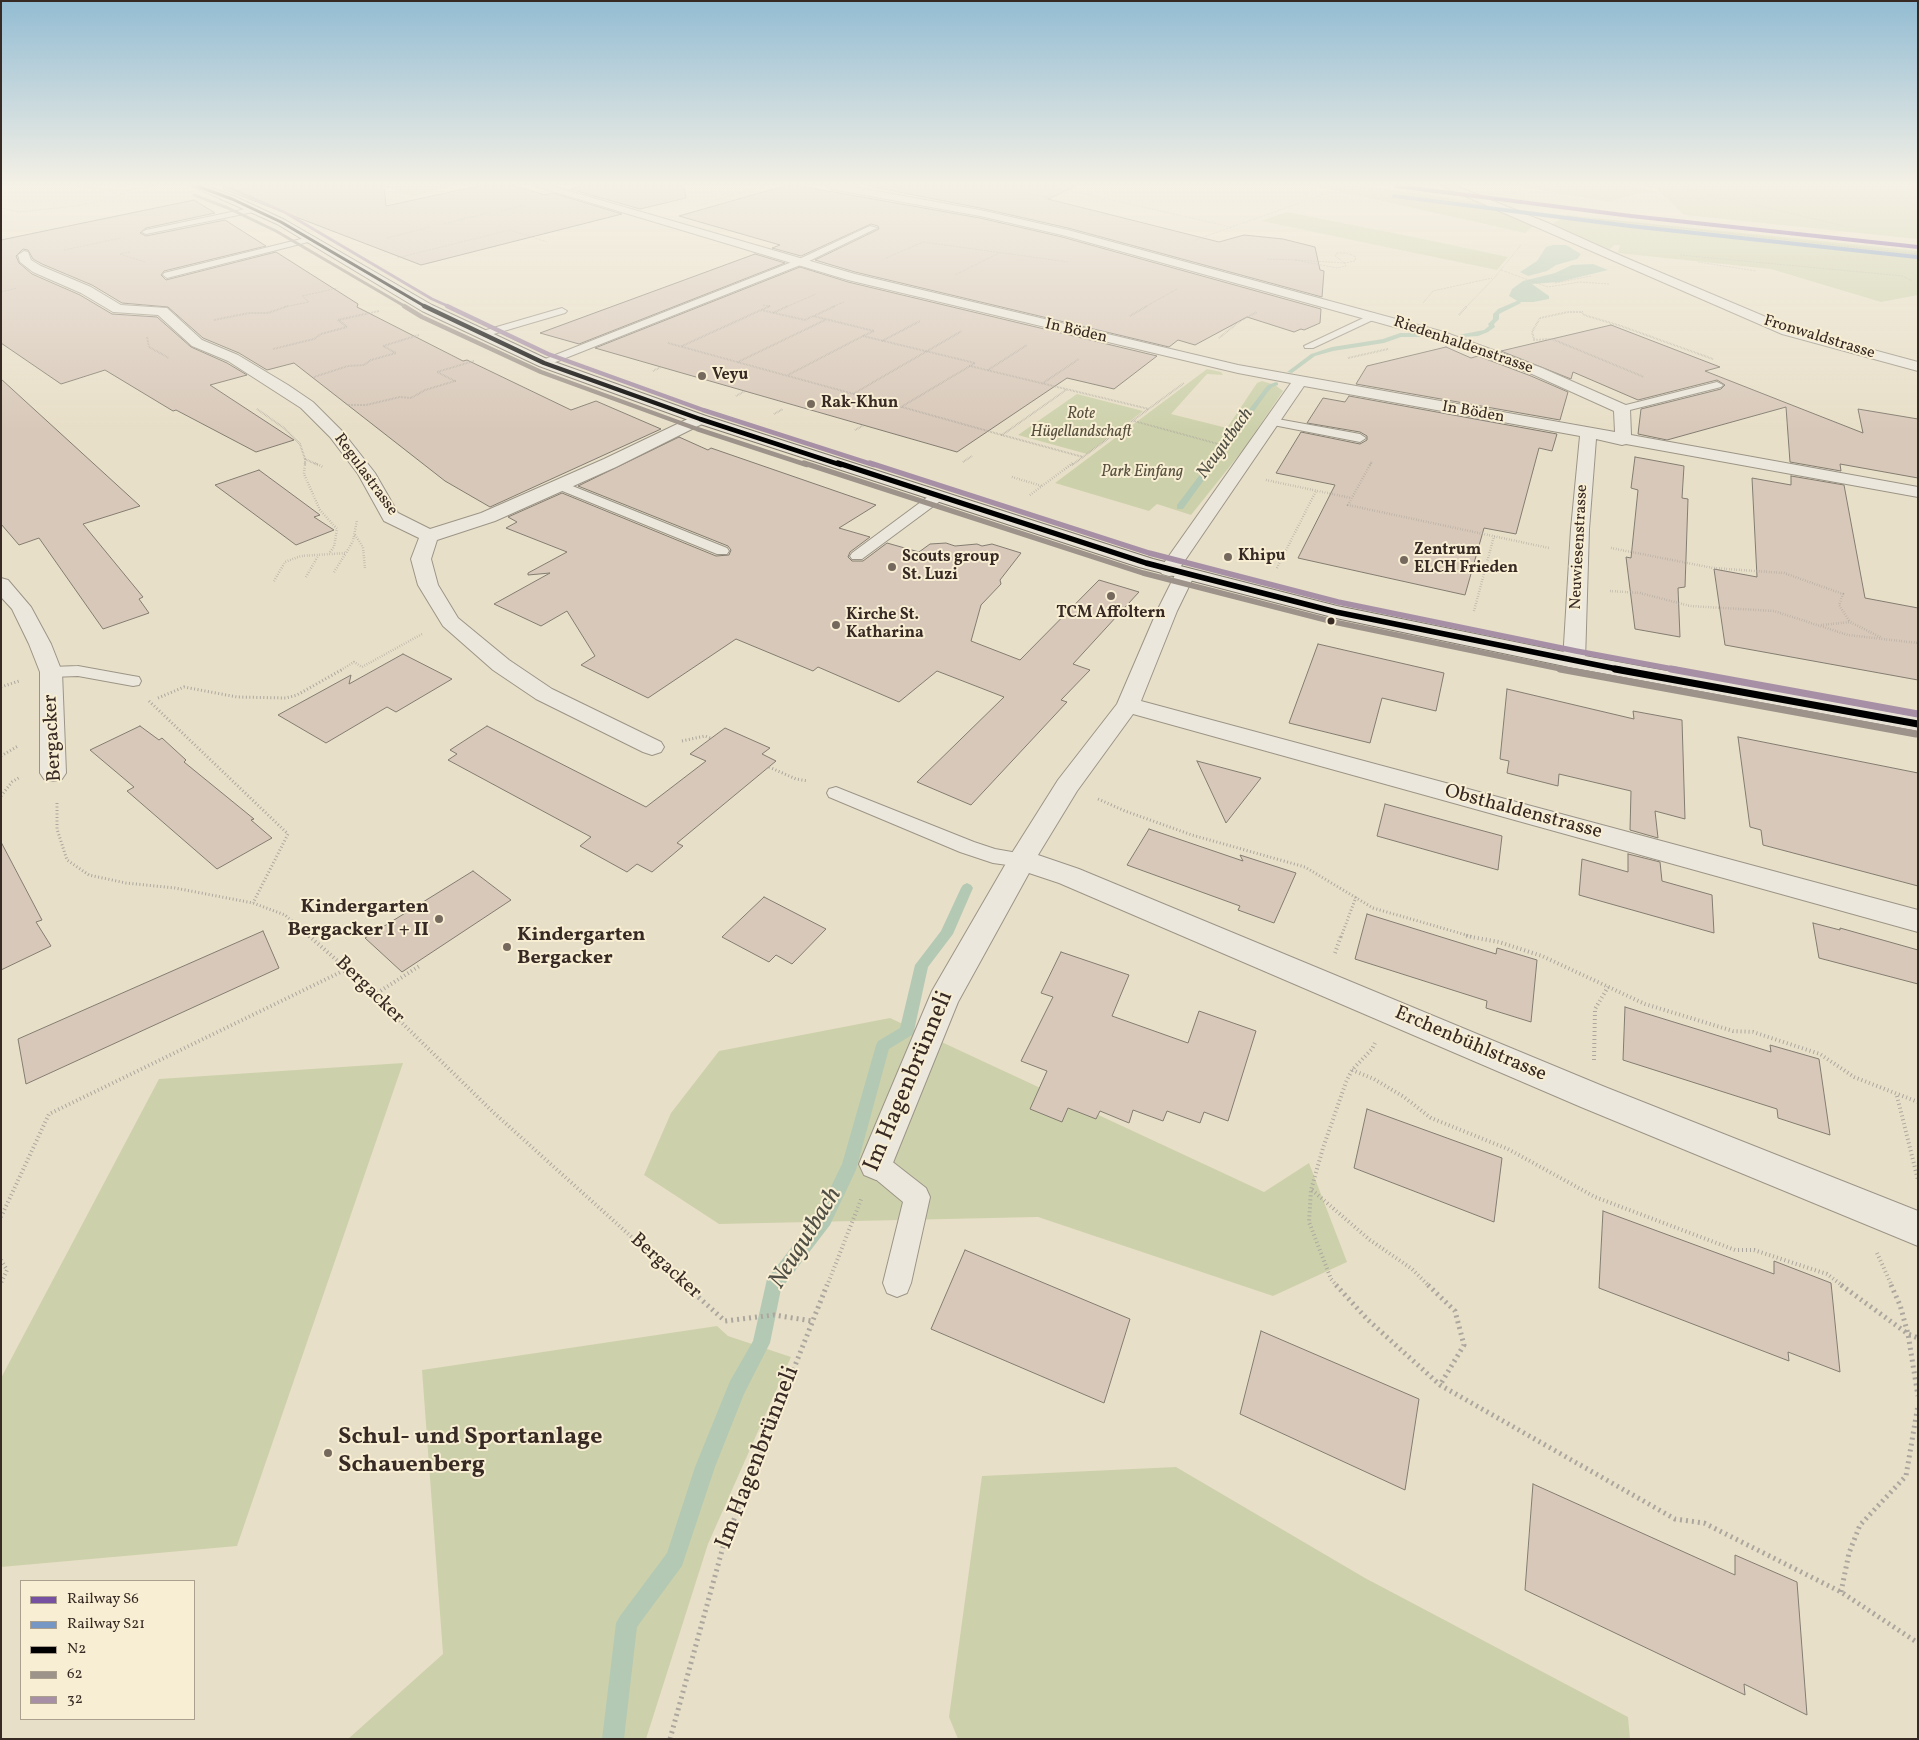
<!DOCTYPE html>
<meta charset="utf-8">
<style>
body{margin:0}
#map{position:relative;width:1919px;height:1740px;overflow:hidden;background:#e8dfc8;font-family:Vollkorn,serif}
canvas{display:block}
.frame{position:absolute;inset:0;border:2px solid #372923;pointer-events:none}
.legend{position:absolute;left:20px;top:1580px;width:175px;height:140px;box-sizing:border-box;background:#f8eed3;border:1px solid #ab9f8d;margin:0;padding:6px 9px;list-style:none;font-size:15px;color:#372923}
.legend li{display:flex;align-items:center;gap:10px;height:25px}
.legend b{width:25px;border:1px solid #ab9f8d}
</style>
<div id="map">
<canvas width="1919" height="1740"></canvas>
<div class="frame"></div>
<ul class="legend">
<li><b style="height:6px;background:#7751a1"></b>Railway S6</li>
<li><b style="height:6px;background:#7696c4"></b>Railway S21</li>
<li><b style="height:6px;background:#000"></b>N2</li>
<li><b style="height:6px;background:#9e938a"></b>62</li>
<li><b style="height:6px;background:#a790a6"></b>32</li>
</ul>
</div>
<script>
const context = document.querySelector('canvas').getContext('2d');
context.lineJoin = 'round';
function fill(path, color) {
  context.fillStyle = color;
  context.fill(path, 'evenodd');
}
function poly(rows) {
  const path = new Path2D();
  for (const r of rows) {
    path.moveTo(r[0], r[1]);
    for (let i = 2; i < r.length; i += 2) path.lineTo(r[i], r[i + 1]);
  }
  return path;
}
function trace(path, color, width, dash) {
  context.strokeStyle = color;
  context.lineWidth = width;
  context.lineCap = dash ? 'butt' : 'round';
  context.setLineDash(dash || []);
  context.stroke(path);
}
function label(font, color, halo, rows, align = 'center') {
  context.font = font + ' Vollkorn,serif';
  context.lineWidth = 4;
  context.setLineDash([]);
  context.textBaseline = 'middle';
  context.strokeStyle = halo;
  context.fillStyle = color;
  for (const [text, x, y, turn = 0] of rows) {
    context.save();
    context.translate(x, y);
    context.rotate((+turn || 0) * Math.PI / 180);
    context.textAlign = isNaN(turn) ? turn : align;
    if (halo) context.strokeText(text, 0, 0);
    context.fillText(text, 0, 0);
    context.restore();
  }
}
const green = poly([
 [383,186,451,186,413,196],
 [1315,186,1363,186,1477,202,1533,226,1525,233],
 [1520,186,1634,186,1651,190,1608,202],
 [1643,186,1918,186,1918,239,1684,215,1657,189],
 [1287,212,1418,238,1508,257,1497,270,1261,221],
 [1567,215,1918,251,1918,295,1881,302,1771,269,1618,253,1620,245,1614,245,1609,250,1552,224],
 [1207,369,1221,372,1223,375,1207,374,1171,414,1227,428,1257,383,1262,381,1275,385,1283,391,1243,450,1191,515,1157,504,1149,511,1055,483],
 [1077,394,1143,411,1087,454,1018,435],
 [890,1018,1264,1192,1309,1163,1347,1262,1273,1296,1038,1217,719,1224,644,1175,671,1113,719,1051],
 [403,1063,237,1546,1,1567,1,1378,159,1079],
 [717,1326,728,1336,791,1357,708,1544,646,1739,348,1739,443,1654,422,1370],
 [1176,1467,1365,1578,1628,1717,1630,1739,958,1739,949,1717,982,1476]
]);
const water = poly([
 [1553,245,1566,245,1581,254,1577,259,1556,265,1547,271,1528,276,1520,272,1537,261,1546,247],
 [1593,264,1608,270,1559,282,1532,284,1549,296,1549,299,1533,302,1519,302,1509,296,1512,289,1523,281,1555,273,1572,265]
]);
const stream = poly([
 [1519,300,1521,303,1499,314,1499,319,1494,324,1495,327,1488,332,1478,336,1461,337,1458,335,1484,330,1489,326,1488,324,1493,319,1493,314,1498,309,1519,300],
 [1400,333,1421,333,1424,335,1421,337,1401,337,1384,343,1333,351,1315,356,1292,373,1287,372,1311,354,1332,347,1383,339,1400,333],
 [1276,382,1278,383,1278,385,1272,387,1267,393,1183,509,1177,509,1177,505,1263,391,1268,385,1276,382],
 [967,883,971,885,973,888,953,934,928,967,914,1031,912,1035,889,1049,856,1170,830,1225,781,1289,770,1343,744,1394,715,1467,682,1566,637,1627,624,1739,602,1739,616,1623,620,1616,667,1553,695,1467,730,1381,753,1341,767,1279,818,1213,842,1164,876,1045,878,1041,900,1028,915,965,941,931,961,888,963,885,967,883]
]);
const building = poly([
 [224,186,384,186,386,206,478,186,515,186,545,195,553,193,622,214,421,265,223,189,224,186],
 [583,186,684,186,686,198,640,209,570,189,583,186],
 [784,186,800,186,980,218,1062,237,1321,309,1320,323,1304,330,1301,329,1294,332,1247,317,1195,345,1178,340,1169,347,855,272,815,260,879,229,878,226,871,224,801,256,772,248,780,245,679,216,784,186],
 [868,186,1076,186,1048,199,1219,242,1244,235,1283,239,1315,247,1320,270,1324,271,1322,297,1068,228,980,208,868,186],
 [194,200,215,213,146,228,140,233,146,236,225,220,266,246,164,271,161,275,166,280,276,252,358,304,357,307,463,361,467,360,571,410,596,401,661,429,490,507,445,481,294,363,267,370,239,353,203,338,168,307,122,303,92,285,42,264,33,259,28,250,23,249,16,256,19,263,32,274,80,295,112,314,157,317,191,347,227,363,247,375,210,385,294,440,256,452,176,410,173,411,105,370,61,384,1,343,1,240,194,200],
 [755,254,785,263,579,344,540,333,755,254],
 [800,267,848,282,1157,356,1114,389,1067,378,957,452,595,348,800,267],
 [1611,325,1720,367,1705,371,1863,433,1858,409,1918,419,1918,478,1840,464,1841,471,1790,462,1786,407,1667,440,1638,434,1641,409,1721,389,1725,385,1717,380,1638,400,1573,372,1571,379,1501,351,1611,325],
 [1446,347,1471,358,1478,356,1531,376,1568,392,1560,420,1356,384,1367,366,1446,347],
 [1,379,140,506,83,524,143,597,139,599,149,613,103,629,39,538,19,545,1,524,1,379],
 [1349,396,1557,434,1552,451,1539,448,1516,534,1484,528,1465,595,1298,558,1335,485,1276,473,1301,432,1360,444,1367,440,1367,436,1360,432,1307,423,1323,398,1345,402,1349,396],
 [679,437,708,450,711,448,876,505,839,528,870,537,850,552,848,557,852,561,863,561,887,543,919,552,930,544,946,543,955,546,977,544,982,546,992,544,1021,553,1000,580,1001,584,981,605,971,641,1020,660,1099,580,1139,592,1073,664,1090,670,1061,700,1067,702,971,805,917,782,1004,697,937,671,899,702,818,667,813,671,736,639,648,698,581,665,595,656,567,611,541,626,494,604,550,573,528,575,528,573,567,552,506,528,517,522,508,517,562,493,716,556,729,555,731,550,728,546,578,486,679,437],
 [1635,457,1684,466,1682,498,1688,499,1685,587,1678,588,1680,637,1635,629,1626,557,1631,558,1638,490,1631,488,1635,457],
 [259,470,320,515,314,517,334,530,296,545,215,485,259,470],
 [1791,476,1844,485,1865,598,1918,608,1918,680,1725,645,1714,569,1757,577,1752,478,1791,485,1791,476],
 [1318,644,1444,673,1436,711,1382,698,1370,743,1289,723,1318,644],
 [403,654,452,679,396,712,387,707,326,743,278,715,351,675,349,684,403,654],
 [1507,689,1634,719,1633,711,1682,720,1685,819,1655,811,1658,838,1630,830,1631,791,1559,774,1558,786,1507,773,1509,761,1500,759,1507,689],
 [140,726,159,740,162,738,186,760,184,762,254,819,251,820,272,838,217,869,127,791,134,787,90,750,140,726],
 [487,726,646,807,706,761,690,754,725,728,770,748,762,754,776,761,677,843,683,846,652,872,637,864,627,872,580,846,591,837,448,760,457,754,450,750,487,726],
 [1738,737,1918,773,1918,886,1763,845,1761,830,1750,827,1738,737],
 [1197,761,1261,778,1226,823,1197,761],
 [1385,804,1502,836,1498,870,1377,836,1385,804],
 [1149,829,1243,861,1240,855,1296,873,1274,923,1238,910,1240,906,1127,865,1149,829],
 [1,842,42,920,36,922,51,946,1,970,1,842],
 [1628,854,1660,862,1662,881,1712,895,1714,933,1579,895,1582,859,1628,872,1628,854],
 [473,871,511,900,402,972,365,938,473,871],
 [764,897,826,929,792,964,776,955,769,962,722,937,764,897],
 [1367,914,1496,954,1497,948,1537,960,1531,1022,1486,1008,1487,1001,1355,959,1367,914],
 [1813,923,1840,930,1840,928,1918,950,1918,984,1819,958,1813,923],
 [263,931,279,968,26,1084,18,1039,263,931],
 [1061,952,1129,975,1112,1016,1188,1043,1199,1011,1256,1031,1228,1121,1204,1112,1200,1123,1167,1111,1163,1121,1133,1110,1129,1123,1100,1111,1096,1119,1068,1108,1062,1122,1030,1109,1047,1071,1021,1061,1053,997,1041,993,1061,952],
 [1625,1007,1771,1052,1770,1045,1819,1059,1830,1135,1778,1118,1777,1109,1623,1060,1625,1007],
 [1367,1109,1502,1158,1494,1222,1354,1168,1367,1109],
 [1603,1211,1774,1274,1774,1261,1831,1283,1840,1372,1788,1352,1789,1361,1599,1288,1603,1211],
 [965,1250,1130,1319,1104,1403,931,1329,965,1250],
 [1261,1331,1419,1399,1405,1490,1240,1414,1261,1331],
 [1533,1484,1735,1575,1735,1555,1797,1582,1807,1715,1744,1684,1745,1695,1525,1590,1533,1484]
]);
const pathFar5 = poly([
 [78,186,119,191,127,190],
 [1073,186,1081,193,1231,227],
 [1664,186,1705,193,1844,226],
 [1904,186,1918,188],
 [134,189,155,186],
 [350,189,364,186],
 [1017,195,1022,193,1052,198,1076,188],
 [701,205,763,186],
 [1,208,19,212,76,206,121,196,120,194,134,189],
 [501,211,525,205],
 [1598,219,1918,254],
 [444,224,487,213],
 [387,238,430,227],
 [1195,240,1328,193],
 [64,250,121,238],
 [130,252,120,254,145,262],
 [1337,253,1347,253,1356,257,1355,261,1345,263,1335,256,1337,253],
 [1680,255,1903,276,1912,281],
 [397,258,510,230,547,242],
 [886,258,923,242,1068,262],
 [1267,259,1295,260],
 [1295,260,1345,263],
 [1295,260,1337,268,1346,266,1345,263],
 [1698,262,1756,271],
 [1501,270,1548,287,1580,282,1609,284],
 [955,275,999,253],
 [1555,283,1591,276],
 [1,292,17,288],
 [1423,303,1433,291,1492,278],
 [763,305,770,306,767,307],
 [284,307,309,302,302,296,338,288],
 [786,307,816,294],
 [832,307,844,302],
 [1145,307,1177,289],
 [1466,307,1495,277,1521,245]
]);
const pathFar4 = poly([
 [770,306,761,310,805,320,813,316,874,331,863,336,975,363,970,366,1149,409],
 [773,313,788,306],
 [1459,315,1467,306],
 [814,316,835,306],
 [1130,316,1147,306],
 [214,320,249,313,268,313,288,306],
 [147,337,149,347,169,358],
 [1219,338,1240,321,1257,312],
 [1534,339,1532,332,1540,318,1568,312,1582,312,1584,315,1621,326,1713,359],
 [1533,340,1552,339,1644,377],
 [882,341,920,321],
 [668,343,901,407,970,366],
 [682,346,761,310],
 [273,349,314,339,321,334,347,327,338,320,379,311],
 [1348,358,1388,349],
 [738,362,825,320],
 [988,370,1027,345],
 [653,371,661,367],
 [788,375,863,336],
 [314,377,348,366,364,365,371,360,396,353,383,346,419,335],
 [1043,383,1079,359],
 [1066,390,1002,435,1083,457],
 [853,394,962,331],
 [736,396,745,391],
 [348,405,366,405,400,397,411,398,425,390,455,381,437,372,474,361],
 [902,407,1002,435],
 [257,409,284,428,300,444,305,459,305,465],
 [774,414,783,409],
 [1134,421,1222,445],
 [855,430,864,425],
 [305,459,318,465],
 [963,462,972,456],
 [1072,465,1184,383],
 [1370,465,1372,461]
]);
const pathFar3 = poly([
 [305,463,304,474,320,510,337,529,334,547,330,552],
 [315,463,323,467],
 [1371,463,1348,505,1549,548],
 [1012,477,1042,486],
 [1266,480,1351,498],
 [1030,495,1073,463],
 [355,535,363,547,365,569],
 [1611,548,1713,568,1784,573,1843,594,1839,605,1850,622],
 [1277,568,1316,491],
 [334,572,346,553],
 [306,577,318,556],
 [274,581,285,562,301,556,346,553,353,541,357,520],
 [1610,591,1640,593,1690,606,1774,611,1848,635,1918,643],
 [1474,611,1494,536],
 [1821,625,1850,622,1882,638],
 [341,670,354,662,362,667,422,634]
]);
const pathFar2 = poly([
 [1,687,19,681],
 [158,698,184,687,237,697,286,698,297,695,343,669],
 [149,701,288,834,253,903],
 [682,741,705,736,710,738],
 [1,756,18,746],
 [769,767,796,779,808,781],
 [1,796,12,782,20,777],
 [1098,799,1125,811,1192,835,1305,867,1373,908,1473,937],
 [57,803,57,829,67,860,89,875,126,883,175,888,253,903,285,915,310,937],
 [1341,937,1356,897]
]);
const pathFar1 = poly([
 [309,936,347,969,493,1112,686,1286],
 [1466,936,1499,942,1542,956,1645,1004,1733,1031,1753,1032,1820,1054,1854,1077,1918,1102],
 [1335,953,1341,936],
 [374,995,421,965],
 [1594,1060,1595,1009,1608,987],
 [1352,1070,1374,1079,1404,1097,1431,1118,1508,1149,1595,1197,1735,1250,1754,1250,1827,1274,1843,1286],
 [1897,1096,1918,1180],
 [1312,1190,1370,1240,1412,1269,1429,1286],
 [1,1217,49,1114,347,969],
 [1877,1253,1892,1286],
 [1,1260,7,1270,1,1283],
 [827,1286,862,1197],
 [1337,1286,1331,1279,1309,1222,1311,1190,1323,1148,1346,1082,1352,1070,1372,1049,1376,1041]
]);
const path = poly([
 [685,1285,725,1321,774,1315,812,1321],
 [1336,1285,1368,1320,1440,1385,1675,1519,1704,1523,1841,1592,1918,1643],
 [1428,1285,1455,1311,1464,1345,1440,1385],
 [1841,1285,1908,1334,1918,1338],
 [1891,1285,1900,1305,1908,1334,1918,1396],
 [1841,1592,1849,1553,1860,1525,1906,1476,1918,1405],
 [670,1739,723,1547,827,1285]
]);
const lane = poly([
 [255,207,258,207,258,211,146,234,142,232,146,230,255,207],
 [870,226,877,228,803,264,548,365,544,366,539,363,540,361,797,260,870,226],
 [309,237,313,239,312,241,167,278,163,275,164,273,309,237],
 [562,308,567,311,565,313,480,338,475,335,476,333,562,308],
 [1374,313,1379,316,1377,318,1313,348,1305,348,1304,346,1374,313],
 [1717,382,1723,385,1721,387,1622,412,1616,409,1618,407,1717,382],
 [1272,418,1360,434,1366,438,1360,442,1268,424,1266,422,1272,418],
 [560,481,727,548,729,551,727,554,717,554,555,488,554,485,555,482,560,481],
 [938,492,943,493,945,496,943,499,862,559,852,559,850,556,852,553,933,493,938,492],
 [78,666,133,676,139,677,141,681,139,685,133,686,78,676,51,677,45,675,43,672,45,669,51,667,78,666],
 [836,787,974,842,995,849,1029,855,1032,860,1029,865,1022,867,993,863,960,852,829,797,827,793,829,789,836,787],
 [876,1152,885,1156,926,1188,930,1197,911,1283,907,1293,897,1297,887,1293,883,1283,903,1202,867,1172,863,1164,867,1156,876,1152]
]);
const street = poly([
 [535,186,552,186,855,274,1238,365,1615,432,1614,411,1532,374,1434,338,1062,235,980,216,831,189,826,186,849,186,980,210,1068,230,1444,332,1542,368,1628,406,1630,409,1631,435,1918,487,1918,497,1626,444,1622,445,1596,439,1589,529,1585,661,1582,666,1574,668,1566,666,1563,661,1571,529,1580,436,1304,386,1179,569,1185,568,1192,570,1195,574,1177,611,1141,701,1918,910,1918,932,1133,714,1077,791,1038,855,1079,869,1605,1087,1918,1211,1918,1246,1581,1107,1059,883,1029,873,958,1002,888,1175,876,1180,864,1175,859,1164,932,991,1012,853,1058,780,1117,704,1157,611,1175,575,1169,576,1162,574,1159,570,1291,383,1238,373,848,280,535,186],
 [1442,186,1456,186,1548,223,1619,255,1792,328,1918,362,1918,371,1782,334,1442,186],
 [24,251,28,252,31,260,41,266,91,287,121,305,167,308,202,340,238,355,288,385,313,402,342,431,375,473,398,513,430,529,481,513,604,459,694,416,706,416,708,419,706,422,616,467,495,521,437,540,431,559,438,585,458,618,509,660,552,689,661,742,664,747,661,752,652,755,643,752,536,699,493,670,443,626,418,585,411,559,419,538,384,521,358,474,330,437,301,408,228,361,192,346,158,315,113,312,81,293,33,272,20,262,18,255,24,251],
 [1,578,8,580,31,607,51,644,62,672,66,773,62,779,53,781,44,779,40,773,40,672,29,644,12,609,1,597,1,578]
]);
const primary = poly([
 [192,186,207,186,236,197,285,220,432,305,549,360,706,416,1153,559,1337,606,1574,654,1918,717,1918,731,1574,668,1336,618,1139,567,694,422,539,366,422,311,277,224,192,186]
]);
const bus1Far3 = poly([
 [197,186,232,199,281,222,426,307]
]);
const bus1Far2 = poly([
 [424,306,544,363,700,419,841,465]
]);
const bus1Far1 = poly([
 [838,463,1146,563,1336,612,1622,670]
]);
const bus1 = poly([
 [1615,669,1918,724]
]);
const bus2Far3 = poly([
 [194,195,228,208,276,231,406,307]
]);
const bus2Far2 = poly([
 [404,306,422,317,541,372,697,429,807,465]
]);
const bus2Far1 = poly([
 [804,463,1143,573,1334,622,1566,670]
]);
const bus2 = poly([
 [1560,669,1916,734]
]);
const bus3Far3 = poly([
 [226,186,286,213,432,299,450,307]
]);
const bus3Far2 = poly([
 [447,306,548,354,703,410,874,465]
]);
const bus3Far1 = poly([
 [870,463,1149,553,1338,602,1576,651,1678,670]
]);
const bus3 = poly([
 [1671,669,1918,714]
]);
const rail1 = poly([
 [1396,186,1631,216,1918,247]
]);
const rail2 = poly([
 [1394,196,1630,226,1917,257]
]);
const markers = [
 [702,376,5,"#75695d"],
 [811,404,5,"#75695d"],
 [1228,557,5,"#75695d"],
 [1404,560,5,"#75695d"],
 [892,567,5,"#75695d"],
 [1111,596,5,"#75695d"],
 [1331,621,4.5,"#372923"],
 [836,625,5,"#75695d"],
 [439,919,5,"#75695d"],
 [507,947,5,"#75695d"],
 [328,1453,5,"#75695d"]
];
const farStreetnames = [
 ["In Böden",1076,332,13],
 ["Fronwaldstrasse",1819,338,17],
 ["Riedenhaldenstrasse",1463,346,19],
 ["In Böden",1473,413,10],
 ["Regulastrasse",365,475,54],
 ["Neuwiesenstrasse",1580,547,-87]
];
const farPoinames = [
 ["Veyu",712,376],
 ["Rak-Khun",821,404],
 ["Zentrum",1414,551],
 ["ELCH Frieden",1414,569],
 ["Khipu",1238,557],
 ["Scouts group",902,558],
 ["St. Luzi",902,576],
 ["TCM Affoltern",1111,614,"center"],
 ["Kirche St.",846,616],
 ["Katharina",846,634]
];
const farParknames = [
 ["Rote",1081,415],
 ["Hügellandschaft",1081,433],
 ["Park Einfang",1142,473]
];
const farWaternames = [
 ["Neugutbach",1226,444,-54]
];
const streetNames = [
 ["Bergacker",54,738,-93],
 ["Obsthaldenstrasse",1523,813,15],
 ["Bergacker",369,991,44],
 ["Erchenbühlstrasse",1470,1045,23],
 ["Bergacker",665,1267,42]
];
const poiNames = [
 ["Kindergarten",429,908],
 ["Bergacker I + II",429,931],
 ["Kindergarten",517,936,"left"],
 ["Bergacker",517,959,"left"]
];
const nearStreetnames = [
 ["Im Hagenbrünneli",910,1082,-67],
 ["Im Hagenbrünneli",759,1458,-69]
];
const nearPoinames = [
 ["Schul- und Sportanlage",338,1439],
 ["Schauenberg",338,1467]
];
const nearWaternames = [
 ["Neugutbach",807,1239,-58]
];
fill(green, '#cdd1ab');
fill(water, '#b4c9b4');
fill(stream, '#b4c9b4');
fill(building, '#d8c8b9');
trace(building, '#837d71', 1);
trace(lane, '#9c9587', 2);
trace(street, '#9c9587', 2);
trace(primary, '#837d71', 2);
trace(pathFar5, '#aca79e', 1, [0.5, 1]);
trace(pathFar4, '#aca79e', 2, [0.5, 1]);
trace(pathFar3, '#aca79e', 2.5, [0.5, 2]);
trace(pathFar2, '#aca79e', 3, [1, 2.5]);
trace(pathFar1, '#aca79e', 4, [1, 3]);
trace(path, '#aca79e', 5, [2, 4]);
fill(lane, '#ebe7dc');
fill(street, '#ebe7dc');
fill(primary, '#e8e2d6');
trace(bus1Far3, '#000', 3);
trace(bus1Far2, '#000', 4.5);
trace(bus1Far1, '#000', 5.5);
trace(bus1, '#000', 7);
trace(bus2Far3, '#9e938a', 3);
trace(bus2Far2, '#9e938a', 4.5);
trace(bus2Far1, '#9e938a', 5.5);
trace(bus2, '#9e938a', 7);
trace(bus3Far3, '#a790a6', 3);
trace(bus3Far2, '#a790a6', 4.5);
trace(bus3Far1, '#a790a6', 5.5);
trace(bus3, '#a790a6', 7);
trace(rail1, '#7751a1', 4);
trace(rail2, '#7696c4', 4);
const sky = context.createLinearGradient(0, 0, 0, 430);
sky.addColorStop(0, '#93bcd3');
sky.addColorStop(0.43, '#f5f1e6');
sky.addColorStop(1, '#f5f1e600');
context.fillStyle = sky;
context.fillRect(0, 0, 1919, 430);
for (const [x, y, r, color] of markers) {
  const dot = new Path2D();
  dot.arc(x, y, r, 0, 2 * Math.PI);
  context.fillStyle = color;
  context.fill(dot);
  trace(dot, '#f8eed3', 2);
}
label('16px', '#372923', '#f8eed3', farStreetnames);
label('bold 16px', '#372923', '#f8eed3', farPoinames, 'left');
label('italic 16px', '#57503f', '#f8eed3', farParknames);
label('italic 18px', '#504f45', '#f8eed3', farWaternames);
label('20px', '#372923', '#f8eed3', streetNames);
label('bold 20px', '#372923', '#f8eed3', poiNames, 'right');
label('24px', '#372923', '#f8eed3', nearStreetnames);
label('bold 24px', '#372923', '#f8eed3', nearPoinames, 'left');
label('italic 25px', '#504f45', '#f8eed3', nearWaternames);
</script>
